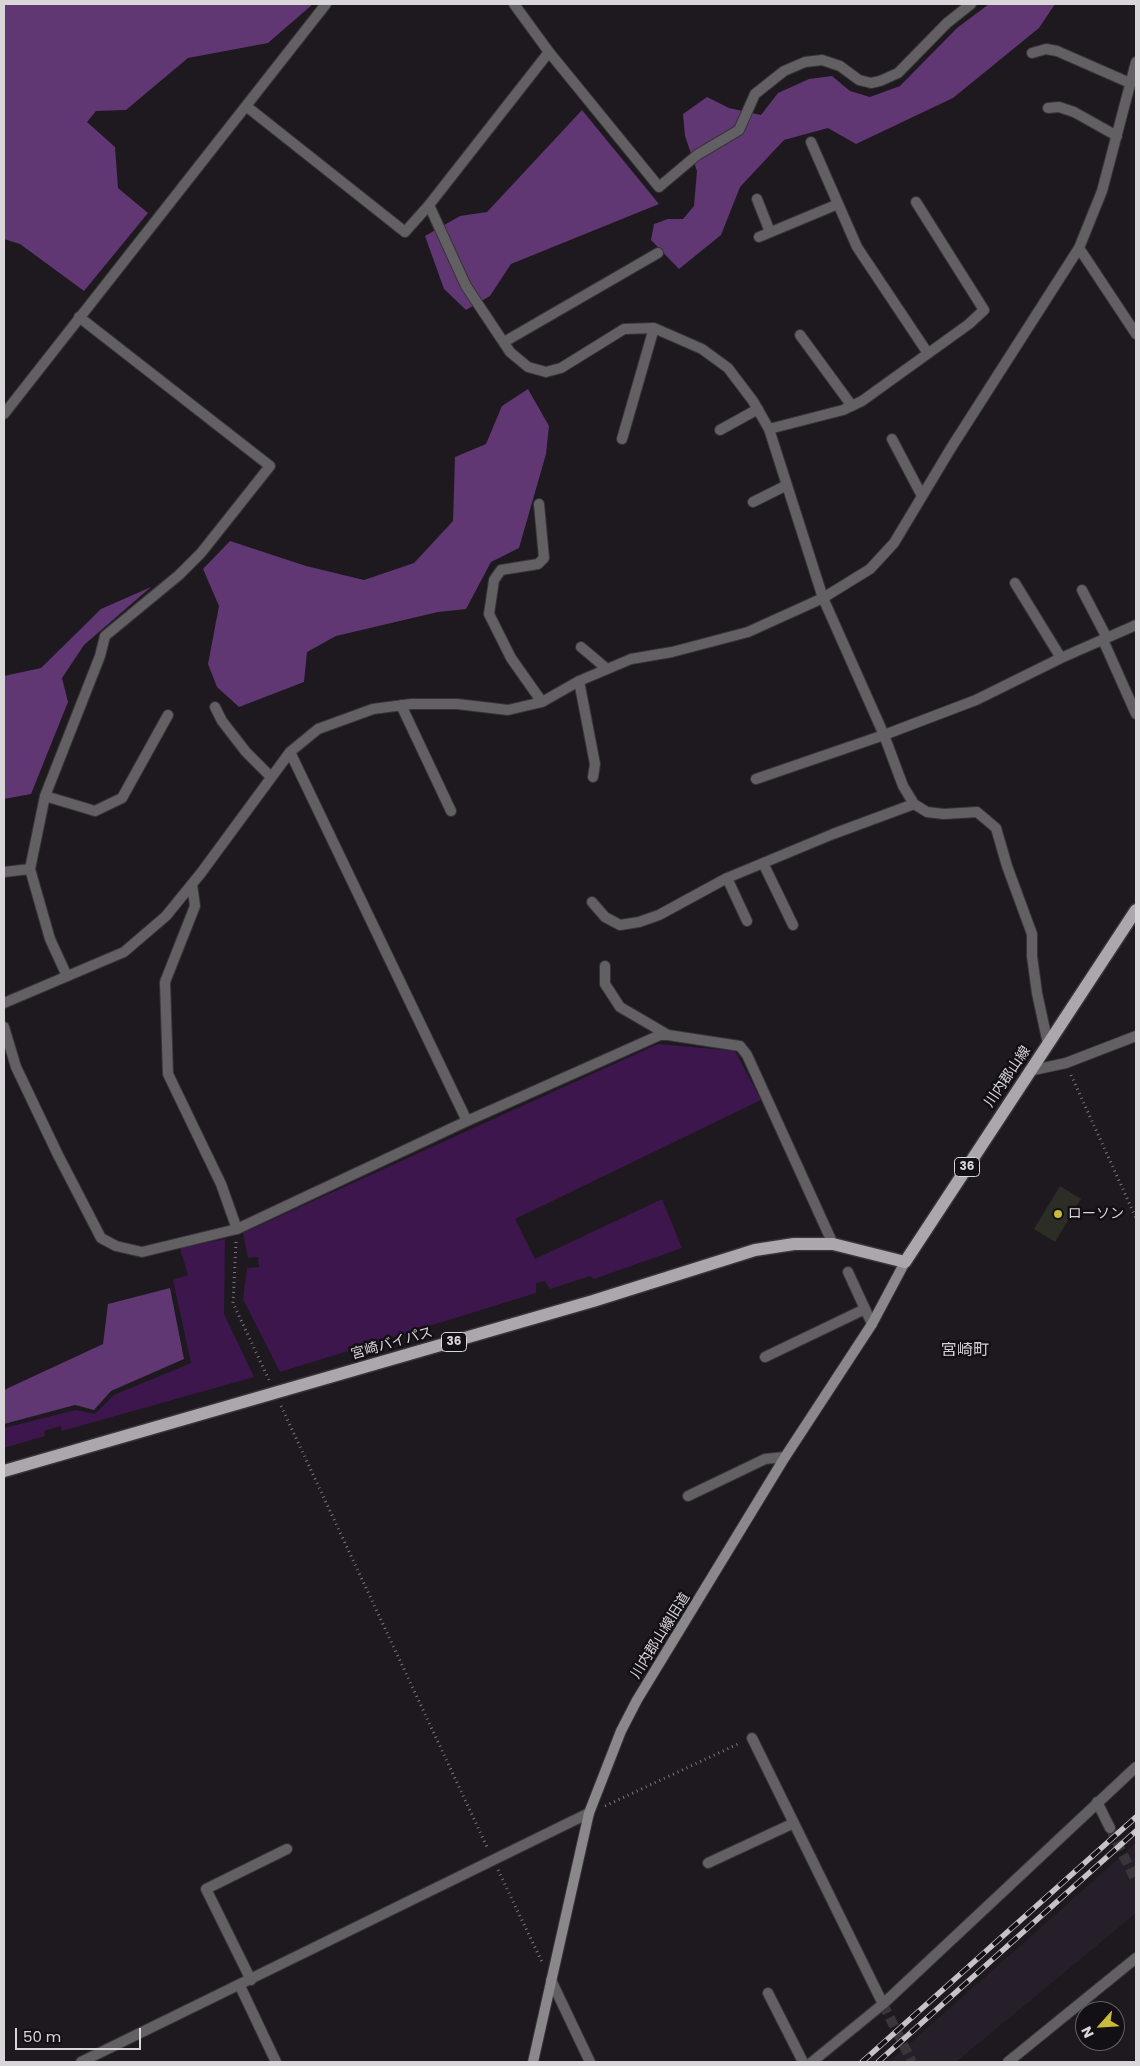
<!DOCTYPE html>
<meta charset="utf-8">
<style>
body{margin:0}
#map{position:relative;width:1140px;height:2066px;overflow:hidden;background:#1d191e;font-family:Poppins,sans-serif}
canvas{display:block}
.frame{position:absolute;inset:0;border:5px solid #d9d6da;pointer-events:none}
.north{position:absolute;left:1075px;top:2001px;width:50px;height:50px;box-sizing:border-box;background:#131015;border:1px solid #625f64;border-radius:50%;rotate:244deg;font-size:14px;font-weight:700;line-height:20px;text-align:center;color:#d9d6da}
.north::after{content:'';display:block;margin:auto;width:18px;height:22px;background:#caba3a;clip-path:polygon(50% 0,100% 100%,50% 72%,0 100%)}
.scale{position:absolute;left:15px;top:2028px;width:126px;height:22px;box-sizing:border-box;border:2px solid #d9d6da;border-top:0;padding-left:6px;font-size:15px;line-height:18px;white-space:nowrap;color:#d9d6da;-webkit-text-stroke:4px #131015;paint-order:stroke}
</style>
<div id="map">
<canvas width="1140" height="2066"></canvas>
<div class="frame"></div>
<div class="north">N</div>
<div class="scale">50 m</div>
</div>
<script>
const context = document.querySelector('canvas').getContext('2d');
context.lineJoin = 'round';
function fill(path, color) {
  context.fillStyle = color;
  context.fill(path, 'evenodd');
}
function poly(rows) {
  const path = new Path2D();
  for (const r of rows) {
    path.moveTo(r[0], r[1]);
    for (let i = 2; i < r.length; i += 2) path.lineTo(r[i], r[i + 1]);
  }
  return path;
}
function trace(path, color, width, dash) {
  context.strokeStyle = color;
  context.lineWidth = width;
  context.lineCap = dash ? 'butt' : 'round';
  context.setLineDash(dash || []);
  context.stroke(path);
}
function label(font, color, halo, rows, align = 'center') {
  context.font = font + ' Poppins,"Noto Sans JP",sans-serif';
  context.lineWidth = 5;
  context.setLineDash([]);
  context.textBaseline = 'middle';
  context.strokeStyle = halo;
  context.fillStyle = color;
  for (const [text, x, y, turn = 0] of rows) {
    context.save();
    context.translate(x, y);
    context.rotate((+turn || 0) * Math.PI / 180);
    context.textAlign = isNaN(turn) ? turn : align;
    if (halo) context.strokeText(text, 0, 0);
    context.fillText(text, 0, 0);
    context.restore();
  }
}
const built = poly([
 [1136,1843,1136,1913,956,2062,889,2062]
]);
const green = poly([
 [658,1044,735,1051,761,1100,515,1219,535,1259,662,1199,682,1248,594,1279,590,1276,550,1289,545,1281,536,1283,536,1293,280,1372,243,1299,247,1268,259,1267,258,1257,248,1258,243,1233],
 [225,1239,224,1314,254,1377,62,1431,61,1426,44,1431,45,1436,4,1448,4,1428,75,1410,95,1414,114,1395,191,1363,173,1280,188,1275,180,1248]
]);
const forest = poly([
 [4,4,313,4,268,43,188,58,126,110,96,111,87,122,115,147,118,188,148,213,84,291,20,244,4,239],
 [989,4,1055,4,1039,28,953,98,856,144,828,128,784,140,740,187,721,235,679,269,651,240,654,224,668,219,683,219,694,206,697,171,685,136,683,114,707,97,729,108,761,115,778,93,809,79,832,76,850,91,870,97,900,86,957,28],
 [582,110,659,204,511,264,490,296,466,310,444,289,425,236,460,216,487,212],
 [528,389,549,426,546,454,519,548,491,562,466,609,438,612,336,636,307,652,304,682,239,707,217,687,208,664,219,606,203,569,230,541,306,566,364,580,414,563,453,521,455,457,486,444,502,406],
 [151,587,84,645,62,678,68,702,31,794,4,799,4,676,41,668,101,609],
 [170,1288,184,1359,111,1391,94,1410,75,1405,4,1424,4,1390,103,1344,108,1304]
]);
const building = poly([
 [1060,1186,1081,1199,1055,1242,1034,1229]
]);
const streetTunnel = poly([
 [1110,1828,1136,1881],
 [883,2004,912,2062]
]);
const path = poly([
 [1071,1075,1136,1218],
 [236,1242,233,1303,269,1380],
 [281,1406,488,1849],
 [605,1806,740,1743],
 [498,1870,542,1962]
]);
const street = poly([
 [514,4,549,52,659,187,697,155,739,130,755,94,784,71,805,62,822,60,840,66,859,80,871,83,880,81,898,73,947,23,971,4],
 [1032,53,1046,49,1057,51,1130,83],
 [246,106,405,232,429,205,466,286,510,352,528,367,546,372,561,368,624,329,654,328,702,349,728,368,753,401,769,429,823,598,884,735,903,786,914,804,927,812,944,814,977,812,996,828,1007,866,1032,934,1032,956,1037,993,1048,1044],
 [1048,108,1059,107,1074,112,1117,136],
 [811,142,857,247,927,352],
 [757,199,770,232],
 [429,205,549,52],
 [759,237,838,204],
 [1079,248,1136,334],
 [800,335,852,406],
 [504,342,658,253],
 [4,414,326,4],
 [769,429,843,410,862,401,969,324,984,310,916,202],
 [720,430,758,409],
 [622,439,654,328],
 [892,439,922,496],
 [753,502,787,485],
 [539,504,544,558,538,564,501,570,494,580,489,614,511,658,542,702],
 [1015,583,1061,658],
 [1082,590,1107,638],
 [1103,640,1136,714],
 [581,647,607,669],
 [579,681,595,764,593,777],
 [401,705,451,811],
 [215,707,222,721,246,752,271,777],
 [290,752,467,1121],
 [756,779,884,735,976,700,1061,658,1136,625],
 [45,796,95,811,122,798,168,715],
 [763,863,793,925],
 [4,872,30,869],
 [192,884,195,906,165,982,168,1074,221,1184,237,1229],
 [592,902,605,917,620,925,639,922,659,915,727,878],
 [747,921,727,878,833,834,914,804],
 [605,966,605,984,620,1007,668,1035],
 [67,976,50,939,30,869,45,796,100,656,105,636,179,575,201,553,270,466,79,317],
 [4,1003,124,952,166,916,201,873,290,752,318,729,373,709,411,704,457,704,508,710,542,702,579,681,631,659,672,652,748,632,823,598,870,569,894,543,951,448,1079,248,1102,191,1136,62],
 [4,1027,16,1067,58,1155,101,1238,116,1246,142,1252,237,1229,467,1121,660,1035,668,1035,740,1046,747,1055,833,1244],
 [1029,1071,1066,1063,1136,1036],
 [848,1272,872,1324],
 [765,1357,865,1309],
 [688,1496,765,1459,785,1457],
 [752,1738,883,2004],
 [1097,1802,1110,1828],
 [708,1863,794,1823],
 [251,1980,206,1889,287,1849],
 [551,1980,590,2062],
 [240,1986,276,2062],
 [768,1993,803,2062],
 [81,2062,589,1813],
 [812,2062,883,2004,1136,1767],
 [1008,2062,1136,1958]
]);
const secondary = poly([
 [533,2062,589,1813,621,1731,637,1700,785,1457,872,1324,905,1262]
]);
const primary = poly([
 [4,1471,593,1301,755,1250,794,1244,833,1244,905,1262,1136,910]
]);
const rail = poly([
 [862,2062,1136,1817],
 [878,2062,1136,1831]
]);
const markers = [
 [1058,1214,5,"#caba3a"]
];
const shields = [
 [967,1167,25],
 [454,1342,25]
];
const shieldNames = [
 ["36",967,1167],
 ["36",454,1342]
];
const streetNames = [
 ["川内郡山線",1008,1077,-56],
 ["宮崎バイパス",392,1344,-16],
 ["川内郡山線旧道",661,1636,-58]
];
const poiNames = [
 ["ローソン",1068,1214]
];
const quarterNames = [
 ["宮崎町",965,1351]
];
fill(built, '#261f29');
fill(green, '#3d164d');
fill(forest, '#603673');
fill(building, '#2d2d27');
trace(streetTunnel, '#39353a', 10, [10, 5]);
trace(street, '#373338', 12);
trace(secondary, '#373338', 12);
trace(primary, '#373338', 15);
trace(path, '#79767a', 3, [1, 4]);
trace(street, '#626063', 10);
trace(secondary, '#8b888c', 10);
trace(primary, '#aba7ad', 12);
trace(rail, '#c6c3c7', 5.5);
trace(rail, '#131015', 4, [11]);
for (const [x, y, r, color] of markers) {
  const dot = new Path2D();
  dot.arc(x, y, r, 0, 2 * Math.PI);
  context.fillStyle = color;
  context.fill(dot);
  trace(dot, '#131015', 2);
}
for (const [x, y, w] of shields) {
  const box = new Path2D();
  box.roundRect(x - w / 2, y - 9.5, w, 19, 4);
  context.fillStyle = '#131015';
  context.fill(box);
  trace(box, '#d9d6da', 1);
}
label('bold 12px', '#d9d6da', null, shieldNames);
label('14px', '#d9d6da', '#131015', streetNames);
label('14px', '#d9d6da', '#131015', poiNames, 'left');
label('16px', '#d2ced5', '#131015', quarterNames);
</script>
